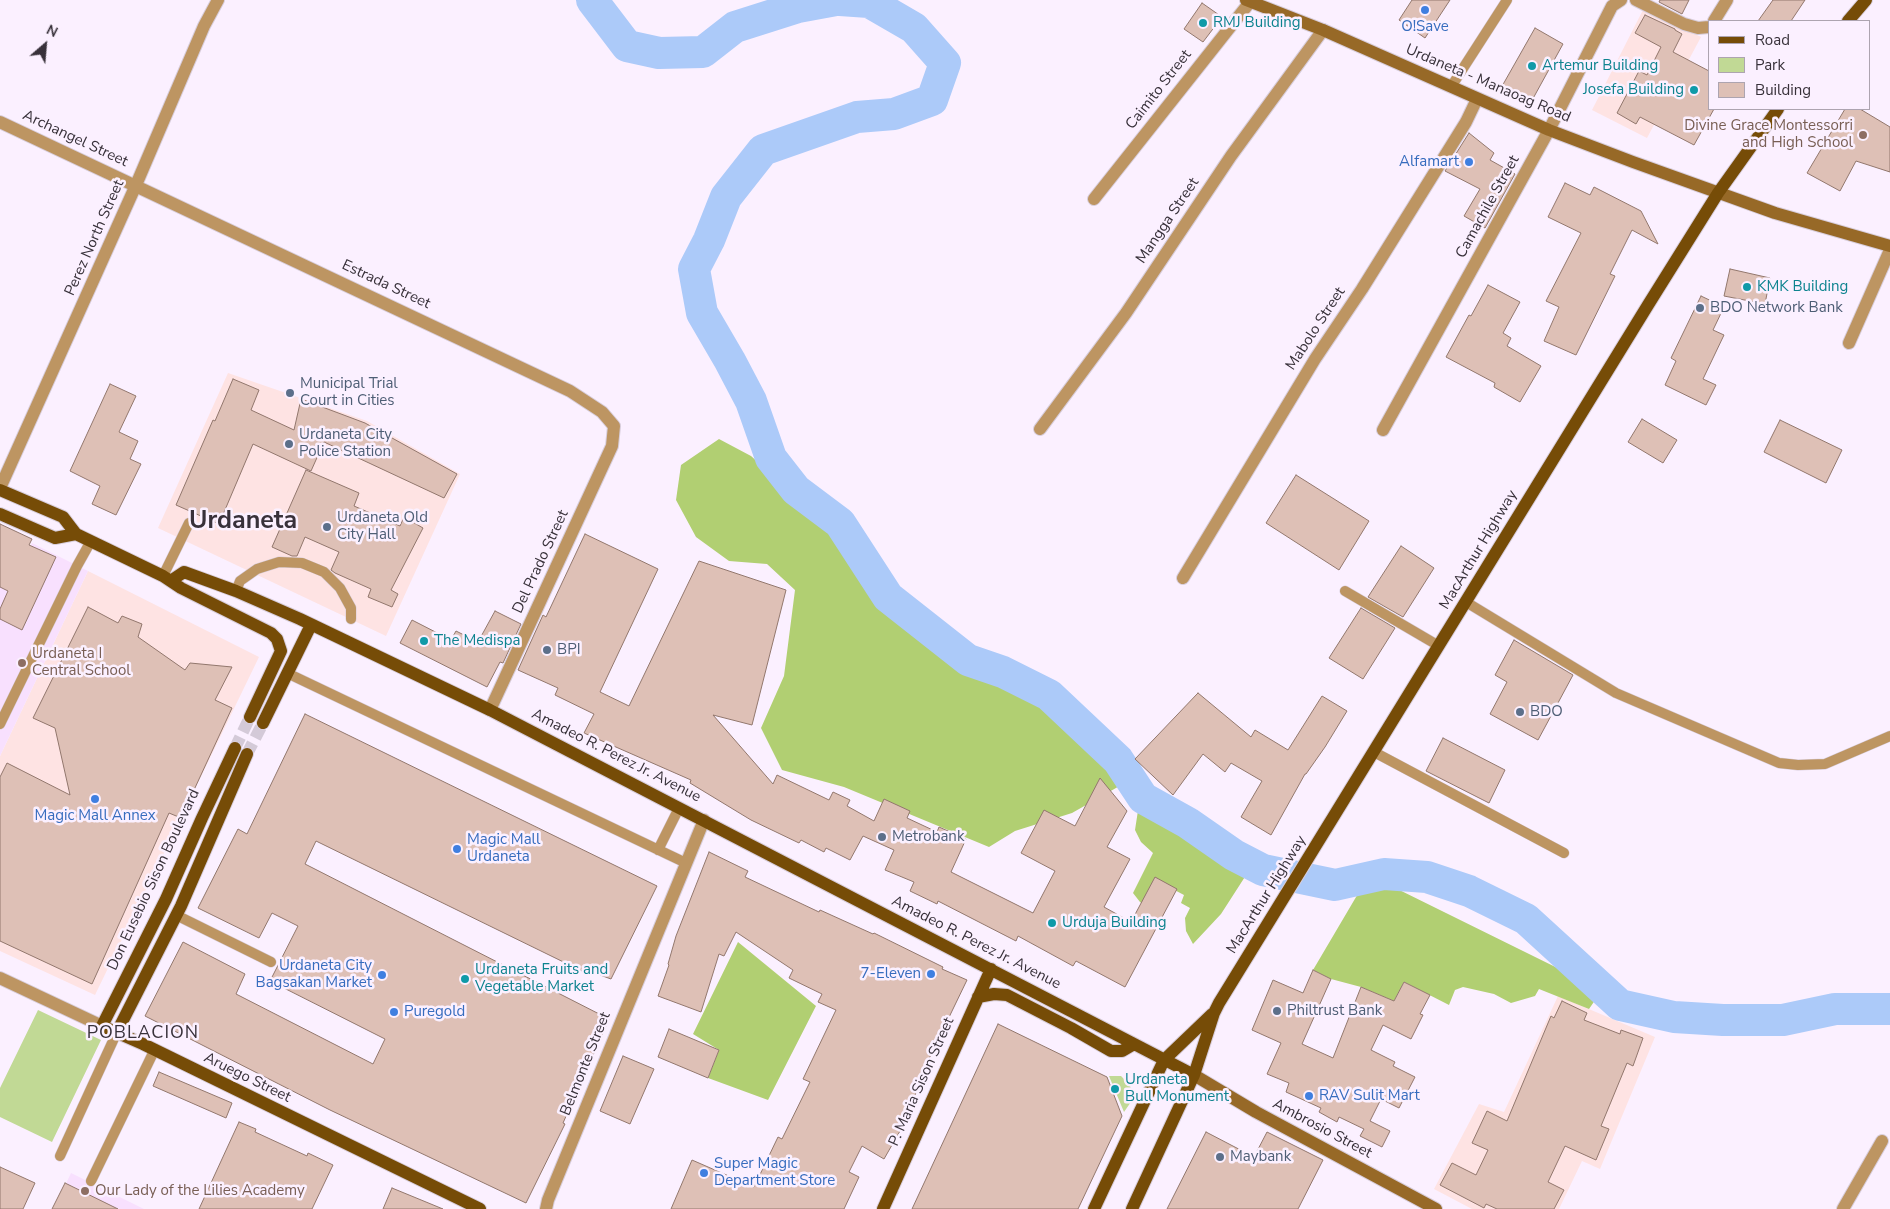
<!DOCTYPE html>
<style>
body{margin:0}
#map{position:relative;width:1890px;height:1209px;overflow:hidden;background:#fbf0ff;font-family:"Nunito Sans",sans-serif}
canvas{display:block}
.legend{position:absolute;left:1708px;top:20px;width:162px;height:90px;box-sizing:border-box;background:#fbf0ff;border:1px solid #ada4b0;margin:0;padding:6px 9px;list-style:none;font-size:15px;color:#38313a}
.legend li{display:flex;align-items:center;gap:10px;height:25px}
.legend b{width:25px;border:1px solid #ada4b0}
.north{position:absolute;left:20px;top:20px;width:50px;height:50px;-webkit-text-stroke:4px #fbf0ff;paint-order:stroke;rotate:27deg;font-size:14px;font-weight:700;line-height:20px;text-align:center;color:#38313a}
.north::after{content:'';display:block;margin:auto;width:18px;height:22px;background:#38313a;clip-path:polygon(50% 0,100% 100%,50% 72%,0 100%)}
</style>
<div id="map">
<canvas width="1890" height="1209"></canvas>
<ul class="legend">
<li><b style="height:6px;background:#764c07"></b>Road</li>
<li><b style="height:14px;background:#c1d995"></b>Park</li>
<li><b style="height:14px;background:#dec0b6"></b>Building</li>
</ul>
<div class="north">N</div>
</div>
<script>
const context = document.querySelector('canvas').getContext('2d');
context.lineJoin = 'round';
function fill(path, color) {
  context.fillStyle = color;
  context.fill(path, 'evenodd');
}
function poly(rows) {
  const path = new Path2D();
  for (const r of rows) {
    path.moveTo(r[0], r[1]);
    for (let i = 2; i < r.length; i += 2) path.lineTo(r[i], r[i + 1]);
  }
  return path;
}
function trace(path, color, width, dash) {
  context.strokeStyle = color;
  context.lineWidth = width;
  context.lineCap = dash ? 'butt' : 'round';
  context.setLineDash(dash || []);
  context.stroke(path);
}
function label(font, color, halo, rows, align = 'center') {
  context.font = font + ' "Nunito Sans",sans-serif';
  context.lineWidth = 5;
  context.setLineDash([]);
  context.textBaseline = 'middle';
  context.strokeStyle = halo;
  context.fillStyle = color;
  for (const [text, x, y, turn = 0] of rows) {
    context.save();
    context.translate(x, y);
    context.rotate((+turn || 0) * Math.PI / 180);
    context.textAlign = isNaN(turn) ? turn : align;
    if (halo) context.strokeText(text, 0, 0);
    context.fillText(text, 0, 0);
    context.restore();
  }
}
const commercial = poly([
 [1644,8,1701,37,1647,138,1592,110],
 [228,373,367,421,460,474,386,636,158,528],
 [88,571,259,657,95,995,0,951,0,756],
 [1558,996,1655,1037,1600,1169,1582,1161,1559,1209,1472,1209,1434,1189,1479,1104,1504,1112]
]);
const built = poly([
 [32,543,88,571,0,756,0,545,25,557],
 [71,1173,144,1209,54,1209]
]);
const green = poly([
 [38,1010,101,1040,52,1142,0,1117,0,1088],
 [1109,1076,1121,1076,1130,1085,1133,1099,1124,1112]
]);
const forest = poly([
 [719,439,751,456,844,539,872,588,937,641,964,662,979,669,997,673,1033,691,1063,715,1077,732,1123,784,1072,813,1015,831,989,847,844,787,782,770,761,728,784,676,795,590,767,564,729,561,696,537,676,500,681,465],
 [1139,804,1250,869,1221,914,1193,944,1186,931,1185,918,1190,908,1181,903,1184,895,1163,884,1149,909,1140,902,1133,893,1153,853,1141,842,1135,830],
 [1369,875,1602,990,1589,1009,1539,989,1535,996,1511,1003,1494,994,1463,987,1455,990,1449,1005,1404,982,1394,1001,1361,987,1331,979,1313,970],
 [738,942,816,1006,768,1100,708,1078,719,1050,693,1034]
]);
const river = poly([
 [592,0,627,46,659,53,703,52,735,27,798,7,836,0],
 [840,0,869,2,914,28,945,63,932,100,894,114,857,117,763,150,726,197,709,240,694,269,702,313,730,361,751,401,771,458,796,490,840,523,888,597,968,660,1003,672,1049,695,1118,760,1143,798,1188,823,1234,855,1263,870,1335,885,1384,874,1427,877,1469,891,1526,919,1620,1005,1674,1017,1723,1020,1783,1020,1835,1009,1890,1009]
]);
const building = poly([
 [1412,0,1450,0,1425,38,1399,20,1412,0],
 [1660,0,1689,0,1682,14,1659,2,1660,0],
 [1773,0,1805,0,1791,21,1758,21,1773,0],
 [1202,3,1222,17,1203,42,1184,29,1202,3],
 [1645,15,1675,29,1675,30,1682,34,1673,52,1709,71,1709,109,1714,109,1694,145,1640,117,1636,124,1617,113,1639,71,1647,75,1661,47,1635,33,1645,15],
 [1535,28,1563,44,1530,104,1501,88,1535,28],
 [1845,109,1860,109,1890,127,1890,172,1856,161,1840,191,1807,173,1845,109],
 [1469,133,1494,153,1490,160,1515,174,1485,228,1464,216,1480,189,1445,171,1469,133],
 [1565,183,1590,195,1594,187,1641,211,1658,244,1632,230,1610,274,1615,276,1576,355,1544,341,1559,307,1546,301,1581,233,1548,217,1565,183],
 [1730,269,1770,278,1765,304,1724,296,1730,269],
 [1488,285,1520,302,1503,333,1511,338,1507,346,1541,366,1520,402,1494,387,1495,383,1446,357,1469,315,1471,316,1488,285],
 [1701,296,1724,307,1713,330,1724,335,1703,379,1716,385,1706,405,1665,385,1676,361,1671,358,1701,296],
 [233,379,259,390,251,410,294,430,301,399,365,423,457,474,444,498,324,442,311,471,253,444,219,524,176,505,213,420,215,421,233,379],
 [110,384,136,396,119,432,138,441,130,459,141,464,116,515,92,504,100,486,70,471,110,384],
 [1642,419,1677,440,1663,463,1628,442,1642,419],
 [1780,420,1842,450,1826,483,1764,452,1780,420],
 [306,470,359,493,354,506,400,526,404,517,423,528,391,590,398,594,392,607,368,597,371,589,335,573,331,570,339,552,305,537,297,556,292,556,272,547,306,470],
 [1296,475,1369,521,1339,570,1266,523,1296,475],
 [0,524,32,539,29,545,56,557,22,630,0,619,0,609,8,591,0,587,0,524],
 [585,534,658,569,600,692,629,706,699,561,786,590,752,725,713,715,773,784,777,775,829,800,833,792,850,800,847,806,874,821,884,799,910,811,907,818,937,832,939,827,966,839,951,872,1033,913,1055,871,1021,853,1044,810,1075,826,1100,778,1127,811,1107,847,1130,859,1104,907,1131,922,1155,877,1177,889,1125,987,1076,961,1073,966,1018,936,1016,941,938,901,937,904,910,891,914,882,885,870,894,850,863,836,850,860,826,848,824,852,801,840,799,843,751,820,690,783,691,780,584,733,594,714,555,695,558,688,518,670,543,615,546,617,585,534],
 [1401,546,1434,568,1403,617,1368,597,1401,546],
 [88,607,118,623,122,616,142,624,138,637,185,670,190,663,232,667,215,700,232,708,181,818,169,813,92,984,0,941,0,777,7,763,70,795,55,728,33,718,88,607],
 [1361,608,1395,628,1363,679,1329,658,1361,608],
 [495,611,521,624,503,663,500,662,487,687,400,643,412,620,451,640,456,631,478,642,495,611],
 [1514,640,1573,675,1538,740,1490,714,1507,682,1495,675,1514,640],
 [1198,693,1251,737,1255,730,1288,750,1322,696,1347,711,1325,747,1306,774,1305,774,1271,835,1241,817,1262,781,1231,763,1225,772,1203,754,1173,795,1135,759,1198,693],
 [305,714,657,886,611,979,589,971,588,974,316,841,305,864,609,1019,563,1123,565,1124,526,1203,330,1110,145,1016,183,942,245,974,236,994,373,1064,385,1039,270,981,298,926,272,913,259,938,198,908,238,829,247,834,305,714],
 [1443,738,1505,770,1489,803,1426,771,1443,738],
 [709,852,748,871,745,877,819,912,820,910,873,934,874,933,943,967,942,969,967,980,925,1067,926,1068,915,1095,900,1122,904,1124,884,1159,862,1146,849,1172,859,1177,844,1209,671,1209,692,1160,754,1187,778,1137,782,1139,810,1082,803,1079,836,1010,818,1002,822,994,789,978,793,970,736,932,724,956,719,954,701,1012,658,996,669,965,668,964,676,936,709,852],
 [1313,970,1331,979,1302,1044,1333,1058,1361,987,1394,1001,1404,982,1430,995,1420,1014,1423,1015,1411,1039,1383,1025,1371,1050,1395,1062,1393,1066,1415,1077,1399,1108,1381,1099,1370,1121,1390,1131,1382,1147,1360,1136,1364,1129,1339,1117,1337,1122,1319,1112,1321,1108,1286,1092,1289,1083,1267,1074,1281,1043,1252,1030,1273,980,1303,993,1313,970],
 [1562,1001,1587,1013,1584,1020,1620,1034,1621,1030,1643,1038,1633,1066,1627,1063,1601,1126,1609,1129,1596,1160,1565,1146,1548,1182,1564,1190,1554,1209,1497,1209,1486,1204,1484,1208,1440,1185,1452,1163,1476,1175,1488,1150,1472,1143,1487,1111,1507,1121,1551,1016,1554,1018,1562,1001],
 [998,1024,1107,1077,1122,1116,1078,1209,912,1209,998,1024],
 [669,1029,719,1050,708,1078,658,1057,669,1029],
 [623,1056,654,1069,630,1124,600,1111,623,1056],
 [159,1072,232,1103,226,1118,153,1086,159,1072],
 [239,1122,256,1129,255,1132,307,1156,308,1153,333,1165,312,1209,199,1209,239,1122],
 [1206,1132,1254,1157,1267,1132,1323,1160,1298,1209,1167,1209,1206,1132],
 [0,1167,35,1183,23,1209,0,1209,0,1167],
 [65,1183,118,1209,52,1209,65,1183],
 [392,1188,443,1209,383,1209,392,1188]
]);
const primaryTunnel = poly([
 [235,748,250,717],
 [247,754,263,723]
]);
const service = poly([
 [1451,87,1507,0],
 [163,576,189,523],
 [236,591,240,581,257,569,279,562,302,563,324,572,340,588,351,608,351,619],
 [1345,591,1439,646],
 [1466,602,1616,693,1779,763,1798,765,1825,764,1890,736],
 [287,673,686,863],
 [0,724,77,566,91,541],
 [1374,752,1564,853],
 [658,850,679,808],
 [176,915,271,962],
 [60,1156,117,1032],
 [91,1181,154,1051]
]);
const minor = poly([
 [1636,0,1684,24,1698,28,1709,27],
 [1714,21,1727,0],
 [1094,199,1250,2],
 [1849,343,1890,250],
 [1040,429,1126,313,1231,156,1323,30],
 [1383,430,1549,130,1612,6,1621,0],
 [1183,578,1315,359,1362,289,1466,122,1477,99],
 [546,1209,548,1200,704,820],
 [1843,1209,1882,1141]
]);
const tertiary = poly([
 [0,122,570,391,602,412,614,426,612,446,490,710],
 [0,488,136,185,204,26,218,0],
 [0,978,102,1026]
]);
const secondary = poly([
 [1246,0,1323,30,1549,130,1633,162,1775,213,1890,246],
 [1194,1075,1256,1112,1436,1209]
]);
const primary = poly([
 [1848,21,1866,0],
 [0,490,63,517,76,534,163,576,181,588,271,633,277,639,281,651,250,717],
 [0,514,55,538,76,534],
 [172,580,184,572,236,591,300,619,490,710,1194,1075],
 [263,723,311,625],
 [235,748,202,818,166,899,102,1026,143,1044,480,1209],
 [978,997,994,994,1007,995,1071,1028,1111,1051,1122,1051,1134,1044],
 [117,1032,181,906,247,754],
 [883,1209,991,969],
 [1094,1209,1164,1060,1212,1014],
 [1132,1209,1194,1075,1214,1013,1219,1003,1648,305,1718,193,1778,109]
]);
const markers = [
 [1425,10,5,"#3f7fe0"],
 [1203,23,5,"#0f9aa8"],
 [1532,66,5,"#0f9aa8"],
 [1694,90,5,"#0f9aa8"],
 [1863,135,5,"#8d6e63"],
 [1469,162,5,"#3f7fe0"],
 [1747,287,5,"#0f9aa8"],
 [1700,308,5,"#5c6f8a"],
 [290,393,5,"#5c6f8a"],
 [289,444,5,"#5c6f8a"],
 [327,527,5,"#5c6f8a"],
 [424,641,5,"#0f9aa8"],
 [547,650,5,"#5c6f8a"],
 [22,663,5,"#8d6e63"],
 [1520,712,5,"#5c6f8a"],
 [95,799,5,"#3f7fe0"],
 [882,837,5,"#5c6f8a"],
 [457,849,5,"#3f7fe0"],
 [1052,923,5,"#0f9aa8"],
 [931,974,5,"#3f7fe0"],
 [382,975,5,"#3f7fe0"],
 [465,979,5,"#0f9aa8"],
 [1277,1011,5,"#5c6f8a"],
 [394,1012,5,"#3f7fe0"],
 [1115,1089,5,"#0f9aa8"],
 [1309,1096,5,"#3f7fe0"],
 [1220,1157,5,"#5c6f8a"],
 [704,1173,5,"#3f7fe0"],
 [85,1191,5,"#8d6e63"]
];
const cultureNames = [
 ["RMJ Building",1213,23],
 ["Artemur Building",1542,66],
 ["Josefa Building",1684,90,"right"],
 ["KMK Building",1757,287],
 ["The Medispa",434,641],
 ["Urduja Building",1062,923],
 ["Urdaneta Fruits and",475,970],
 ["Vegetable Market",475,987],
 ["Urdaneta",1125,1080],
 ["Bull Monument",1125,1097]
];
const shopNames = [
 ["O!Save",1425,27,"center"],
 ["Alfamart",1459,162,"right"],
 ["Magic Mall Annex",95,816,"center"],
 ["Magic Mall",467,840],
 ["Urdaneta",467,857],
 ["Urdaneta City",372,966,"right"],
 ["Bagsakan Market",372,983,"right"],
 ["7-Eleven",921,974,"right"],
 ["Puregold",404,1012],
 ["RAV Sulit Mart",1319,1096],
 ["Super Magic",714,1164],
 ["Department Store",714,1181]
];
const streetNames = [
 ["Urdaneta - Manaoag Road",1488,84,23],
 ["Caimito Street",1159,90,-52],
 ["Archangel Street",75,139,25],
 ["Camachile Street",1488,207,-61],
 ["Mangga Street",1168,221,-56],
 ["Perez North Street",95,238,-66],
 ["Estrada Street",386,285,25],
 ["Mabolo Street",1316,329,-57],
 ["MacArthur Highway",1479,550,-59],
 ["Del Prado Street",541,562,-65],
 ["Amadeo R. Perez Jr. Avenue",616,756,27],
 ["Don Eusebio Sison Boulevard",154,880,-65],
 ["MacArthur Highway",1267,895,-58],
 ["Amadeo R. Perez Jr. Avenue",976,943,27],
 ["Belmonte Street",586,1064,-68],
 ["Aruego Street",247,1078,26],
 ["P. Maria Sison Street",922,1082,-66],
 ["Ambrosio Street",1322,1129,28]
];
const educationNames = [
 ["Divine Grace Montessorri",1853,126,"right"],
 ["and High School",1853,143,"right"],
 ["Urdaneta I",32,654],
 ["Central School",32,671],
 ["Our Lady of the Lilies Academy",95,1191]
];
const serviceNames = [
 ["BDO Network Bank",1710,308],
 ["Municipal Trial",300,384],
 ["Court in Cities",300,401],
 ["Urdaneta City",299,435],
 ["Police Station",299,452],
 ["Urdaneta Old",337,518],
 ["City Hall",337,535],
 ["BPI",557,650],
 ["BDO",1530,712],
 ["Metrobank",892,837],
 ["Philtrust Bank",1287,1011],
 ["Maybank",1230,1157]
];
const quarterNames = [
 ["POBLACION",143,1034]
];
const townNames = [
 ["Urdaneta",243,522]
];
fill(commercial, '#fee3e3');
fill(built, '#f8e0fe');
fill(green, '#c1d995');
fill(forest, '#b1cf72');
trace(river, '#accaf9', 32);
fill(building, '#dec0b6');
trace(building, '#92776d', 1);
trace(primaryTunnel, '#d4cad8', 12, [12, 6]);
trace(service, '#d8cedc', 11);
trace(minor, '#d8cedc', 14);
trace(tertiary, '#d8cedc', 14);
trace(secondary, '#d8cedc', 14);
trace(primary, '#d8cedc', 14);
trace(service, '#bd9562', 10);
trace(minor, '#bd9562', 12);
trace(tertiary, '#bd9562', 12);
trace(secondary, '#976927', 12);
trace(primary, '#764c07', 12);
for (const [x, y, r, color] of markers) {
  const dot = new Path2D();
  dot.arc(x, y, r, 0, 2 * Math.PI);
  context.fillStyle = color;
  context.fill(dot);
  trace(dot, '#fbf0ff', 2);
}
label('15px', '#0d838f', '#fbf0ff', cultureNames, 'left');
label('15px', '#366cbe', '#fbf0ff', shopNames, 'left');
label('15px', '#38313a', '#fbf0ff', streetNames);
label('15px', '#785e54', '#fbf0ff', educationNames, 'left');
label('15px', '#4e5e75', '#fbf0ff', serviceNames, 'left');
context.letterSpacing = '1px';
label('18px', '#38313a', '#fbf0ff', quarterNames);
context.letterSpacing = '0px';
label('bold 25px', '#38313a', '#fbf0ff', townNames);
</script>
